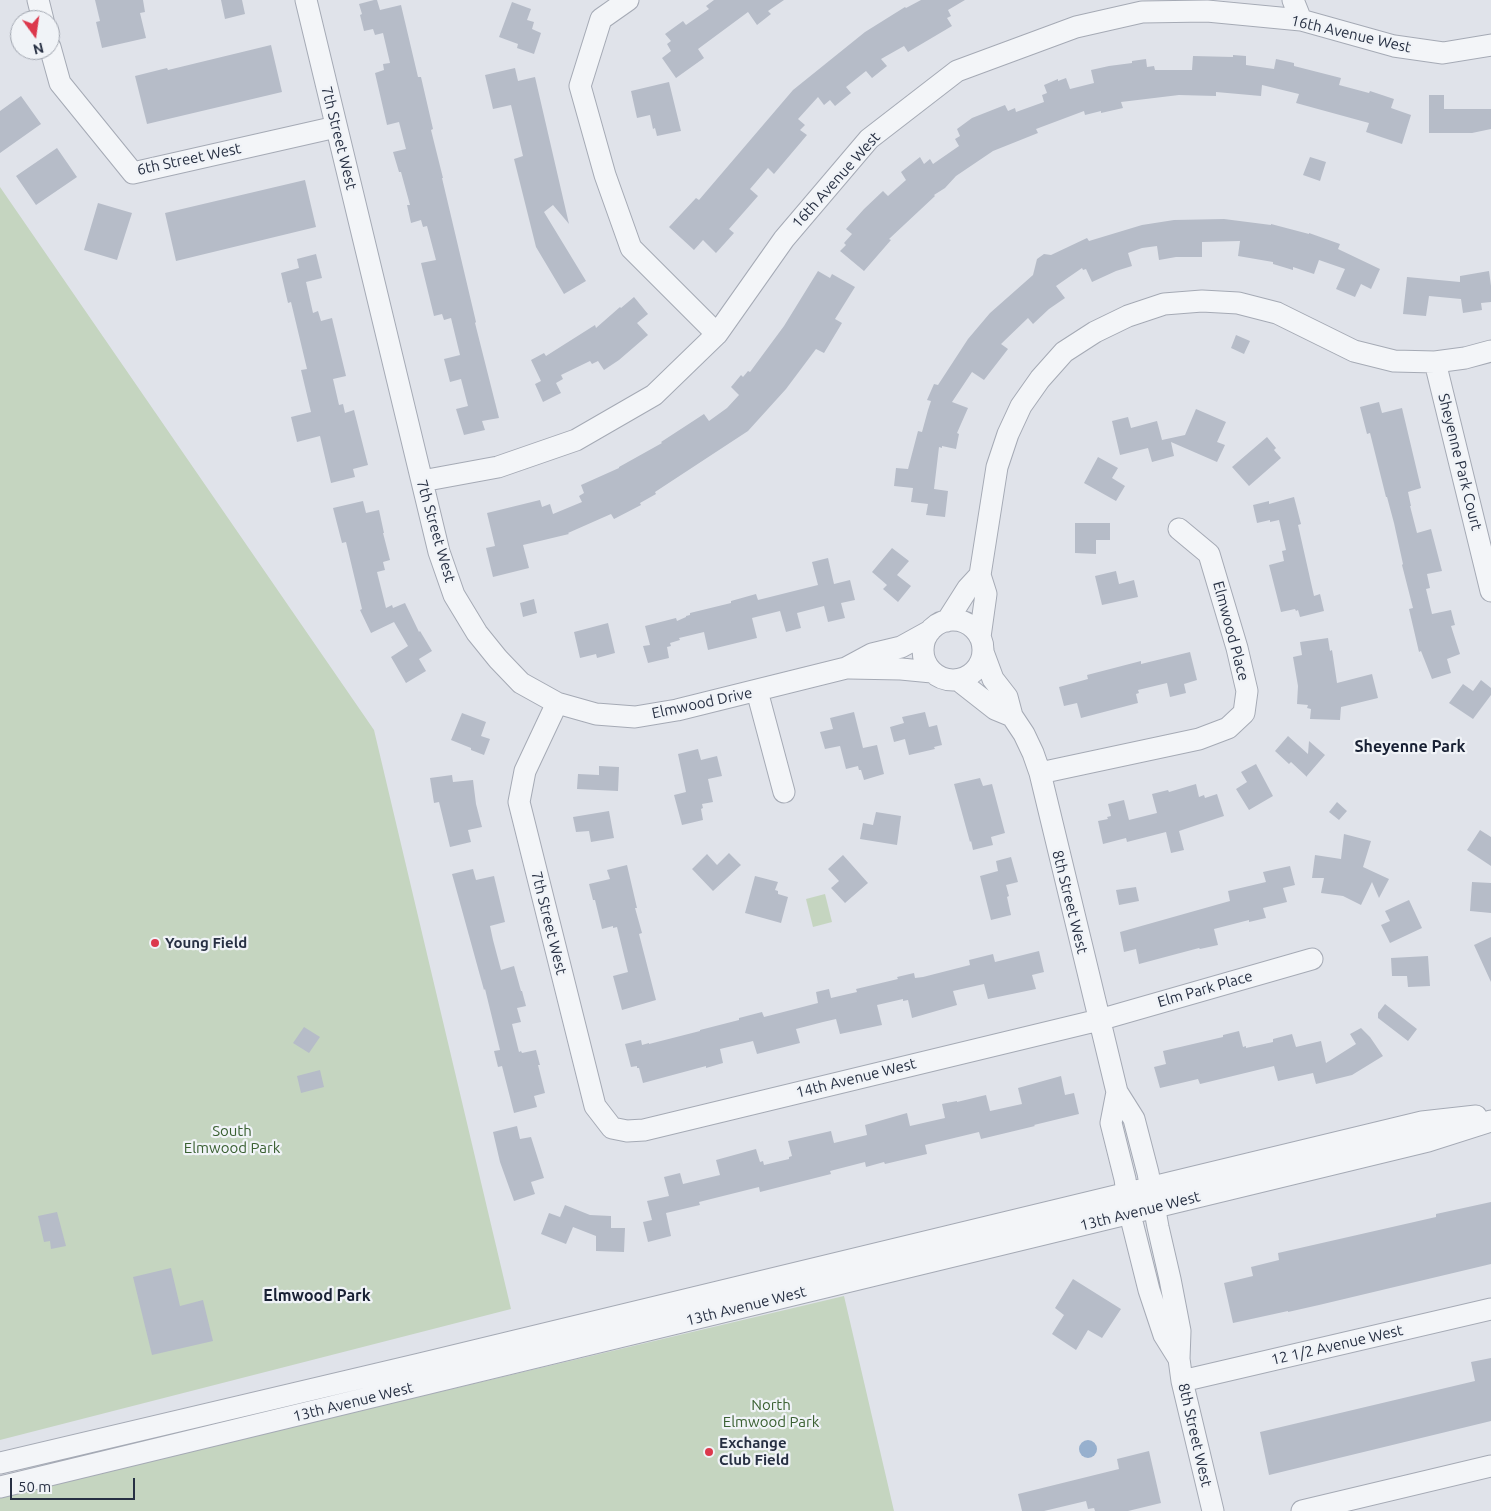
<!DOCTYPE html>
<style>
body{margin:0}
#map{position:relative;width:1491px;height:1511px;overflow:hidden;background:#e0e3ea;font-family:Ubuntu,sans-serif}
canvas{display:block}
.north{position:absolute;left:10px;top:10px;width:50px;height:50px;box-sizing:border-box;background:#f0f3f7;border:1px solid #a0a5af;border-radius:50%;rotate:166deg;font-size:14px;font-weight:700;line-height:20px;text-align:center;color:#273043}
.north::after{content:'';display:block;margin:auto;width:18px;height:22px;background:#dc384c;clip-path:polygon(50% 0,100% 100%,50% 72%,0 100%)}
.scale{position:absolute;left:10px;top:1478px;width:125px;height:22px;box-sizing:border-box;border:2px solid #273043;border-top:0;padding-left:6px;font-size:15px;line-height:18px;white-space:nowrap;color:#273043;-webkit-text-stroke:4px #f0f3f7;paint-order:stroke}
</style>
<div id="map">
<canvas width="1491" height="1511"></canvas>
<div class="north">N</div>
<div class="scale">50 m</div>
</div>
<script>
const context = document.querySelector('canvas').getContext('2d');
context.lineJoin = 'round';
function fill(path, color) {
  context.fillStyle = color;
  context.fill(path, 'evenodd');
}
function poly(rows) {
  const path = new Path2D();
  for (const r of rows) {
    if (r.length === 3) {
      path.moveTo(r[0] + r[2], r[1]);
      path.arc(r[0], r[1], r[2], 0, 2 * Math.PI);
      continue;
    }
    path.moveTo(r[0], r[1]);
    for (let i = 2; i < r.length; i += 2) path.lineTo(r[i], r[i + 1]);
  }
  return path;
}
function trace(path, color, width, dash) {
  context.strokeStyle = color;
  context.lineWidth = width;
  context.lineCap = dash ? 'butt' : 'round';
  context.setLineDash(dash || []);
  context.stroke(path);
}
function label(font, color, halo, rows, align = 'center') {
  context.font = font + ' Ubuntu,sans-serif';
  context.lineWidth = 4.5;
  context.setLineDash([]);
  context.textBaseline = 'middle';
  context.strokeStyle = halo;
  context.fillStyle = color;
  for (const [text, x, y, turn = 0] of rows) {
    context.save();
    context.translate(x, y);
    context.rotate((+turn || 0) * Math.PI / 180);
    context.textAlign = isNaN(turn) ? turn : align;
    if (halo) context.strokeText(text, 0, 0);
    context.fillText(text, 0, 0);
    context.restore();
  }
}
const green = poly([
 [0,187,374,730,511,1309,0,1440],
 [825,894,832,922,813,927,806,899],
 [844,1296,894,1511,0,1511,0,1496]
]);
const water = poly([
 [1088,1449,9]
]);
const building = poly([
 [95,0,143,0,145,12,140,13,146,38,102,48,96,22,100,21],
 [221,0,242,0,245,14,225,19],
 [374,0,377,0,380,10,401,5,418,77,421,77,433,129,431,130,443,178,442,178,476,322,475,323,499,418,482,421,485,430,464,435,456,409,468,406,461,379,450,382,444,359,460,355,451,318,444,320,442,314,434,316,421,263,436,260,427,226,423,227,421,220,411,223,407,205,410,205,401,172,399,172,393,152,406,149,399,122,387,125,375,73,384,70,383,64,390,63,383,33,375,35,373,29,364,31,360,15,362,14,359,4],
 [714,0,784,0,768,11,771,14,757,25,748,12,698,49,704,58,676,78,662,58,671,51,667,44,671,41,665,34,683,21,686,25,709,9,706,6],
 [921,0,965,0,948,10,951,16,947,18,952,26,908,52,904,46,881,59,887,66,872,78,866,71,846,87,851,93,835,106,830,100,824,105,818,97,798,119,805,125,800,130,807,135,774,174,768,168,750,189,758,196,729,229,734,233,716,253,703,240,694,250,669,227,696,198,699,200,793,90,865,32,905,7,906,8],
 [512,2,531,9,527,20,534,22,532,29,541,33,534,54,517,48,518,44,499,37],
 [271,45,282,92,147,124,135,76,167,68,168,70],
 [1233,55,1246,56,1246,65,1274,69,1276,59,1294,63,1294,66,1341,78,1339,85,1369,93,1370,91,1394,99,1391,108,1411,115,1402,144,1366,132,1369,123,1296,103,1299,94,1262,85,1261,96,1216,92,1216,96,1179,95,1121,102,1123,108,1101,113,1101,111,1085,115,1084,111,1036,129,1038,133,993,151,956,176,945,188,934,195,935,196,889,239,891,240,864,271,840,251,846,245,844,243,852,234,846,229,864,209,883,191,888,196,906,180,901,172,920,157,924,164,930,159,933,164,959,146,955,139,960,136,957,129,972,118,1005,105,1008,111,1015,108,1016,112,1044,102,1042,95,1047,93,1044,85,1058,79,1058,81,1066,78,1070,89,1094,83,1091,70,1109,66,1132,63,1132,61,1146,59,1147,67,1154,66,1155,70,1192,70,1193,56,1233,57],
 [515,68,518,81,535,77,569,224,553,205,544,212,586,281,564,294,536,247,514,159,523,156,511,105,493,109,485,75],
 [669,82,681,131,657,136,655,128,653,129,650,115,637,118,631,91],
 [1429,95,1444,95,1444,109,1491,109,1491,129,1472,133,1429,133],
 [21,96,41,124,0,153,0,111],
 [57,148,77,177,36,205,16,176],
 [1310,157,1326,162,1320,181,1303,175],
 [305,180,316,227,176,261,165,213],
 [98,203,132,213,117,260,84,250],
 [1224,219,1271,225,1271,224,1309,234,1309,233,1340,244,1338,249,1380,269,1371,289,1361,284,1355,297,1336,289,1345,269,1319,260,1314,274,1293,267,1293,270,1273,264,1273,262,1238,256,1240,241,1202,242,1202,257,1176,257,1159,260,1157,246,1142,248,1128,253,1132,266,1116,271,1092,282,1086,269,1083,270,1082,268,1056,286,1065,298,1049,309,1033,324,1028,318,1001,344,1008,349,984,380,972,372,952,402,968,408,957,433,959,434,956,449,942,446,942,448,939,447,934,489,948,491,945,517,926,515,928,504,911,502,913,488,894,486,896,468,908,469,918,431,922,432,928,410,931,401,927,400,934,384,938,385,968,339,990,313,1033,275,1037,259,1044,254,1051,255,1087,238,1089,241,1142,225,1174,220],
 [316,254,322,278,306,282,313,313,318,311,321,321,332,318,346,376,333,379,339,405,343,404,345,413,354,410,368,465,353,469,355,477,331,483,320,436,297,442,291,417,311,412,301,370,307,369,291,302,288,303,281,273,299,268,297,259],
 [818,271,830,278,832,274,855,287,835,319,842,323,824,353,816,349,786,389,748,431,655,492,656,494,640,503,641,505,614,519,611,514,568,533,569,534,523,545,529,568,493,577,486,548,495,546,487,513,540,500,542,507,550,504,553,514,582,502,579,496,584,493,581,485,619,468,619,467,662,443,661,442,704,414,709,421,727,408,739,395,731,387,741,375,743,377,748,371,750,372,784,326],
 [1489,271,1491,286,1491,302,1481,303,1482,310,1463,313,1461,299,1429,296,1426,316,1403,314,1407,277,1460,282,1460,276],
 [634,297,648,314,637,323,648,335,619,360,604,370,598,361,592,364,590,361,561,375,563,379,556,383,561,393,543,402,535,384,541,381,531,360,544,353,546,356,595,325,596,328,620,307,621,308],
 [1236,335,1250,341,1244,354,1231,348],
 [1379,402,1382,413,1402,408,1421,488,1408,492,1411,506,1410,506,1417,533,1431,529,1442,571,1427,574,1430,588,1426,589,1432,614,1451,610,1455,625,1451,626,1460,654,1447,659,1451,673,1432,679,1421,651,1419,652,1409,609,1413,608,1402,565,1403,564,1394,523,1387,497,1386,497,1370,433,1367,434,1360,407],
 [1196,409,1226,422,1217,442,1225,445,1217,462,1171,442,1174,456,1152,462,1148,448,1120,455,1112,421,1128,417,1131,428,1157,421,1162,440,1185,435],
 [1267,437,1276,448,1274,450,1281,458,1249,486,1232,467],
 [1098,457,1118,468,1112,478,1125,486,1116,501,1084,483],
 [1294,497,1301,524,1298,525,1314,596,1320,594,1324,611,1300,617,1298,610,1296,611,1295,609,1281,612,1269,565,1284,561,1282,551,1286,550,1279,520,1270,522,1270,520,1257,523,1253,505,1269,501,1269,504],
 [363,501,366,513,379,510,384,533,383,533,390,560,383,562,385,570,377,572,386,608,392,605,393,608,405,603,419,632,420,631,432,651,419,659,426,671,406,683,391,657,408,646,394,622,371,633,360,610,362,609,346,542,342,543,333,508],
 [1075,523,1110,523,1110,540,1096,540,1096,554,1075,553],
 [892,548,909,561,897,575,911,586,898,602,883,589,887,585,872,572],
 [828,558,834,584,850,580,855,600,841,603,845,618,828,622,824,606,797,613,801,628,786,632,780,611,752,618,757,638,708,650,704,632,679,638,680,640,670,643,671,646,667,647,669,658,648,663,643,646,650,645,645,626,676,618,677,621,686,617,686,616,690,615,690,613,731,603,731,601,756,594,758,600,818,585,812,562],
 [1116,571,1119,584,1134,580,1138,597,1102,605,1095,576],
 [534,599,537,613,523,617,520,603],
 [608,623,615,653,597,658,596,654,580,658,574,632],
 [1328,638,1330,651,1332,650,1337,683,1372,674,1378,698,1341,707,1340,720,1310,719,1311,709,1307,708,1308,705,1297,704,1298,686,1293,657,1302,655,1300,642],
 [1190,652,1197,680,1184,684,1186,693,1170,697,1167,683,1138,690,1139,693,1136,694,1138,703,1081,718,1077,703,1064,706,1059,687,1088,679,1087,675,1141,661,1141,664],
 [1481,680,1491,688,1491,695,1473,719,1449,703,1463,684,1473,691],
 [854,712,863,748,877,745,884,774,864,780,861,770,859,770,858,766,846,769,840,746,825,749,820,732,833,729,830,718],
 [925,712,929,727,937,725,942,745,934,747,935,749,909,755,905,739,894,742,890,727,904,723,902,717],
 [462,713,486,722,481,736,490,739,484,755,471,750,471,748,451,740],
 [1288,736,1308,754,1309,741,1325,755,1306,777,1306,776,1291,762,1289,764,1275,751],
 [698,749,701,760,717,756,722,776,708,779,713,802,702,804,703,808,701,809,703,820,682,825,674,795,686,792,678,754],
 [1256,764,1273,796,1249,810,1236,789,1247,782,1241,772],
 [599,766,619,767,618,791,577,789,578,774,599,775],
 [452,775,453,782,473,780,476,804,482,827,468,830,471,842,450,847,439,802,434,803,430,778],
 [980,778,983,786,992,784,1005,833,991,837,993,845,973,850,971,841,970,842,954,784],
 [1196,784,1199,797,1204,795,1205,798,1217,794,1224,816,1179,831,1184,850,1171,853,1166,832,1127,842,1126,838,1103,844,1098,821,1108,819,1107,817,1111,816,1108,804,1124,800,1129,820,1157,813,1152,794,1168,790,1169,792],
 [1337,802,1347,811,1339,820,1329,812],
 [609,811,614,838,591,842,589,831,576,832,573,817],
 [876,812,901,816,897,845,860,839,863,823,873,825],
 [1480,830,1491,837,1491,866,1467,850],
 [1344,834,1371,841,1363,867,1389,879,1379,898,1372,882,1361,905,1343,896,1321,893,1324,878,1312,878,1315,855,1341,859],
 [729,853,741,865,713,891,692,869,707,854,717,865],
 [843,855,868,883,845,903,831,888,839,881,828,869],
 [1011,857,1018,882,1006,885,1009,896,1007,897,1011,915,991,920,980,876,998,871,996,861],
 [627,865,637,908,635,908,642,933,639,934,656,1000,622,1010,613,976,628,972,617,927,613,928,613,926,602,929,595,900,593,900,589,884,610,879,607,870],
 [1290,866,1295,885,1283,888,1287,902,1263,908,1266,918,1249,922,1249,920,1214,929,1218,945,1200,949,1199,948,1139,964,1136,949,1124,952,1120,932,1230,901,1228,891,1266,882,1263,872],
 [473,869,476,880,494,876,505,922,490,926,493,940,501,970,514,966,521,991,522,991,526,1006,517,1008,521,1022,512,1024,519,1052,521,1051,522,1053,536,1050,540,1065,538,1065,545,1093,534,1096,537,1107,514,1113,502,1066,498,1067,494,1051,500,1050,485,989,484,990,452,874],
 [755,876,778,882,775,890,778,891,778,894,788,897,781,923,745,913],
 [1472,882,1491,883,1491,913,1470,911],
 [1136,887,1139,901,1119,905,1116,890],
 [1409,900,1422,928,1390,943,1381,925,1390,921,1385,911],
 [1491,937,1491,982,1474,945],
 [1039,951,1044,972,1032,975,1036,989,988,999,984,984,953,991,957,1005,912,1018,908,1000,903,1001,903,999,877,1005,882,1025,840,1034,836,1019,823,1022,796,1029,800,1043,757,1054,753,1041,720,1049,723,1063,706,1068,706,1066,643,1083,639,1068,637,1068,637,1066,631,1067,625,1044,641,1040,642,1045,649,1043,649,1044,700,1031,700,1030,739,1020,739,1018,762,1012,764,1017,818,1003,816,992,829,989,831,998,857,992,856,989,898,979,897,977,914,973,915,978,923,977,970,965,969,960,993,954,995,962],
 [1428,956,1430,986,1408,987,1407,976,1392,976,1391,958],
 [1385,1004,1417,1029,1408,1041,1378,1018,1378,1013],
 [304,1027,320,1037,309,1053,293,1043],
 [1361,1028,1370,1037,1383,1056,1352,1075,1316,1084,1313,1073,1278,1081,1274,1066,1200,1084,1198,1079,1160,1088,1154,1067,1166,1064,1163,1051,1223,1037,1223,1035,1239,1031,1243,1047,1246,1046,1246,1048,1273,1042,1273,1039,1292,1034,1296,1047,1321,1041,1326,1063,1356,1044,1350,1034],
 [320,1070,324,1087,301,1093,297,1076],
 [1061,1076,1065,1095,1074,1093,1079,1114,1034,1125,1035,1126,981,1139,979,1132,925,1145,927,1154,885,1164,884,1162,866,1167,865,1162,830,1171,831,1174,760,1192,759,1187,699,1202,700,1205,666,1213,671,1236,648,1242,643,1222,652,1220,647,1201,669,1196,664,1177,680,1173,683,1184,720,1175,716,1160,756,1149,760,1162,763,1161,764,1165,789,1159,789,1157,792,1156,788,1141,831,1131,834,1143,867,1135,865,1125,907,1113,910,1126,945,1118,942,1104,957,1101,957,1102,986,1095,990,1111,1022,1104,1018,1088],
 [517,1126,520,1139,531,1137,544,1178,531,1182,535,1194,514,1201,500,1162,493,1132],
 [1491,1202,1491,1264,1319,1305,1288,1312,1288,1311,1233,1323,1224,1283,1253,1276,1251,1267,1279,1260,1278,1253,1436,1217,1436,1214],
 [565,1205,590,1215,611,1216,611,1228,625,1228,624,1252,596,1251,596,1236,573,1227,566,1244,541,1234,549,1213,560,1217],
 [57,1212,66,1246,51,1249,50,1241,44,1242,38,1216],
 [171,1268,180,1306,203,1300,213,1341,152,1355,133,1277],
 [1073,1279,1121,1309,1102,1338,1088,1330,1076,1350,1052,1334,1064,1315,1055,1308],
 [1491,1358,1491,1421,1269,1475,1260,1432,1475,1381,1471,1362],
 [1149,1451,1161,1503,1128,1511,1095,1511,1094,1508,1088,1509,1086,1501,1044,1511,1022,1511,1018,1494,1119,1469,1117,1459]
]);
const minor = poly([
 [38,0,43,20],
 [306,0,439,552,454,595,477,633,498,659,521,683,557,703,596,714,635,717,677,710,846,668,872,654,901,647,930,631],
 [628,0,601,19,580,86,605,175,631,248,717,334],
 [1293,0,1301,20],
 [50,47,60,83,133,173,336,127],
 [1435,362,1491,591],
 [422,481,498,467,576,440,654,395,717,334,784,239,869,139,957,71,1076,27,1142,12,1207,11,1301,20,1394,46,1443,53,1491,45],
 [953,650,30],
 [947,621,968,588,980,575],
 [980,637,986,594,980,575,997,467,1008,434,1021,406,1040,379,1064,352,1095,332,1128,316,1164,304,1202,301,1238,303,1277,313,1354,351,1394,361,1435,362,1465,358,1491,351],
 [983,652,993,679,1007,697,1012,716,1024,734,1033,753,1040,773,1117,1092,1134,1119,1148,1173,1158,1227,1170,1279,1180,1331,1179,1359,1182,1381,1213,1511],
 [849,668,901,669,932,672],
 [958,680,995,709,1012,716],
 [757,691,784,792],
 [557,703,525,771,519,802,595,1106,612,1128,627,1131,644,1130,1099,1020,1312,959],
 [1040,773,1199,739,1228,728,1244,713,1247,691,1237,648,1209,554,1179,529],
 [1117,1092,1111,1123,1125,1179,1130,1214,1149,1290,1164,1335,1179,1359],
 [1182,1381,1491,1309],
 [0,1463,420,1364,1422,1122,1476,1116],
 [0,1487,1428,1141,1491,1121],
 [1302,1511,1491,1466]
]);
const markers = [
 [155,943,5,"#dc384c"],
 [709,1452,5,"#dc384c"]
];
const streetNames = [
 ["16th Avenue West",1351,34,13],
 ["7th Street West",339,138,76],
 ["6th Street West",189,159,-12],
 ["16th Avenue West",836,180,-48],
 ["Sheyenne Park Court",1460,462,76],
 ["7th Street West",436,531,74],
 ["Elmwood Place",1231,631,75],
 ["Elmwood Drive",702,703,-12],
 ["8th Street West",1070,902,76],
 ["7th Street West",549,923,76],
 ["Elm Park Place",1205,989,-16],
 ["14th Avenue West",856,1078,-14],
 ["13th Avenue West",1140,1211,-14],
 ["13th Avenue West",746,1306,-14],
 ["12 1/2 Avenue West",1337,1345,-13],
 ["13th Avenue West",353,1402,-14],
 ["8th Street West",1195,1435,77]
];
const poiNames = [
 ["Young Field",165,943],
 ["Exchange",719,1443],
 ["Club Field",719,1460]
];
const parkNames = [
 ["South",232,1131],
 ["Elmwood Park",232,1148],
 ["North",771,1405],
 ["Elmwood Park",771,1422]
];
const neighbourhoodNames = [
 ["Sheyenne Park",1410,747],
 ["Elmwood Park",317,1296]
];
fill(green, '#c5d5c0');
fill(water, '#97b0ce');
fill(building, '#b6bcc8');
trace(minor, '#a5aab5', 23);
trace(minor, '#f3f5f8', 21);
for (const [x, y, r, color] of markers) {
  const dot = new Path2D();
  dot.arc(x, y, r, 0, 2 * Math.PI);
  context.fillStyle = color;
  context.fill(dot);
  trace(dot, '#f0f3f7', 2);
}
label('15px', '#273043', '#f0f3f7', streetNames);
label('bold 15px', '#273043', '#f0f3f7', poiNames, 'left');
label('15px', '#3a6032', '#f0f3f7', parkNames);
label('bold 16px', '#192134', '#f0f3f7', neighbourhoodNames);
</script>
